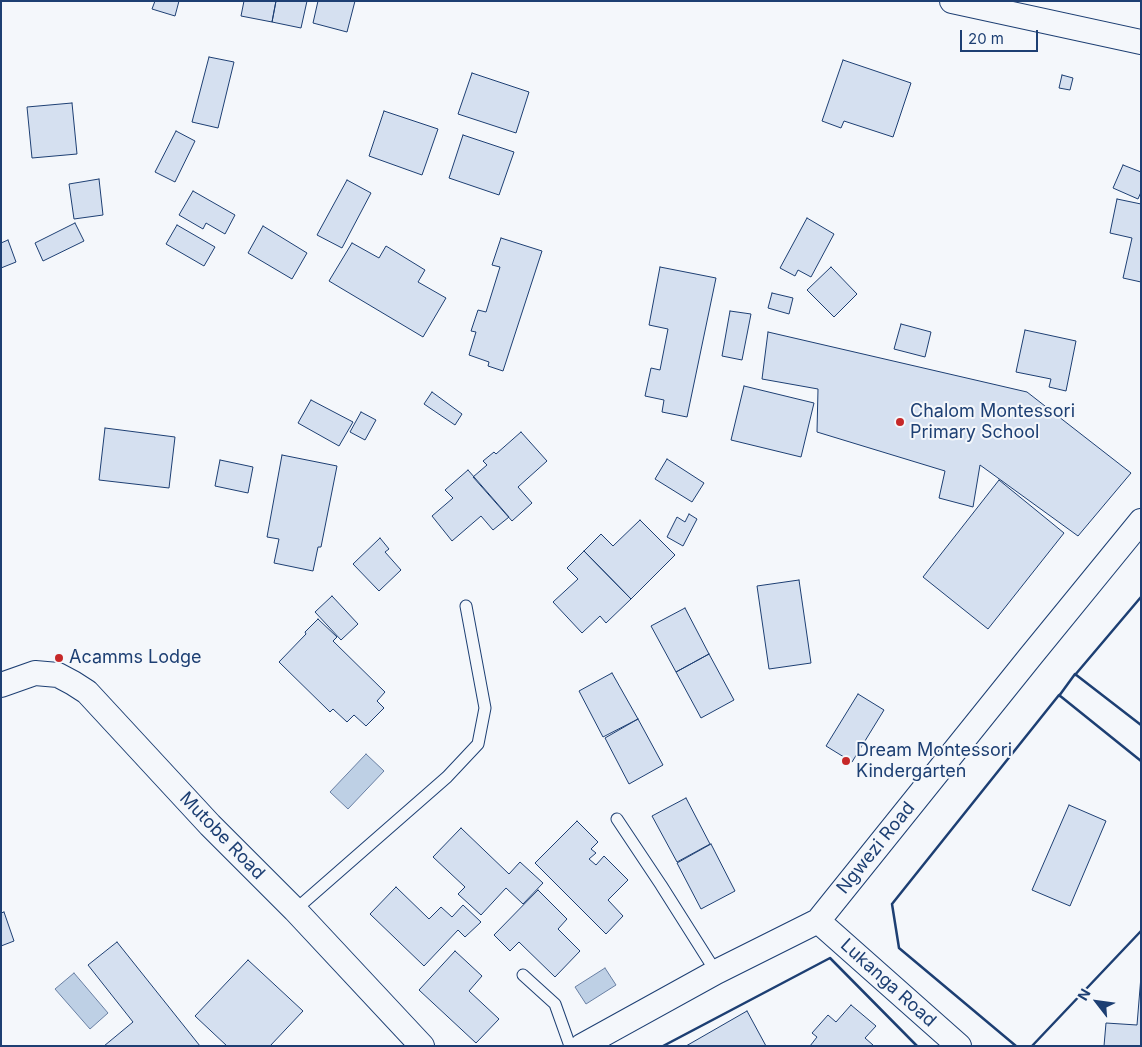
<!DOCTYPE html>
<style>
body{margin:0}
#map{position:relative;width:1142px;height:1047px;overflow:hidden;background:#f4f7fb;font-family:Inter,sans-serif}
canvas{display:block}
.frame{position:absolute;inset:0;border:2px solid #1d3f73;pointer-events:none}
.north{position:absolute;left:1072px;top:977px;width:50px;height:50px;-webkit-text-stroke:4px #f4f7fb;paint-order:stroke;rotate:300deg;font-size:14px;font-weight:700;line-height:20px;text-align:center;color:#1d3f73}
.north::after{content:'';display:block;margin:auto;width:18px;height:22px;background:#1d3f73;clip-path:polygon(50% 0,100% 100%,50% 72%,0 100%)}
.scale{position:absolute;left:960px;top:30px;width:78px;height:22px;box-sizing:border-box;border:2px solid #1d3f73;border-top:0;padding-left:6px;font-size:15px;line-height:18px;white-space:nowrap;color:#1d3f73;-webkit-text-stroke:4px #f4f7fb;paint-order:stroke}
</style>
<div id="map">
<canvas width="1142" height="1047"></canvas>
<div class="frame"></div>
<div class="north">N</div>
<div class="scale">20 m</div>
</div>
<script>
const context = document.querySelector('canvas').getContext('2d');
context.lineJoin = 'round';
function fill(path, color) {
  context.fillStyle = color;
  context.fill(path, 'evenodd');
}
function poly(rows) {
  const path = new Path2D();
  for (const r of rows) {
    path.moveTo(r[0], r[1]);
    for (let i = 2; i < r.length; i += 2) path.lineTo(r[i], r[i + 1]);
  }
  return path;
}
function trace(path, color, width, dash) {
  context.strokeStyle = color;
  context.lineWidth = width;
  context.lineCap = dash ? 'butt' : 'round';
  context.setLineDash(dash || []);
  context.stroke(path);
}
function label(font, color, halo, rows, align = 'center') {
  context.font = font + ' Inter,sans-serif';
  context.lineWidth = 4;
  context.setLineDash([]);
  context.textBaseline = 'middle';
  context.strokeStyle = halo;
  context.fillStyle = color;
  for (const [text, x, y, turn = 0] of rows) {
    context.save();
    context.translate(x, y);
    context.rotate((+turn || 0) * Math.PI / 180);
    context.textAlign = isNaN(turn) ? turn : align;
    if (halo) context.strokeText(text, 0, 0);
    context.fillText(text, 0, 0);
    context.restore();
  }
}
const water = poly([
 [366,754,384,771,348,809,330,792,366,754],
 [605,968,616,985,586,1004,575,987,605,968],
 [74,973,108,1013,90,1029,55,989,74,973]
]);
const building = poly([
 [155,1,179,1,175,16,152,9,155,1],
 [244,1,276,1,272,22,241,16,244,1],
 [276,1,307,1,301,28,272,22,276,1],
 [318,1,355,1,347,32,313,23,318,1],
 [209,57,234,62,218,128,192,122,209,57],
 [843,60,911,83,893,137,844,121,841,128,822,121,843,60],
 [472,73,529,92,516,133,458,114,472,73],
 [1062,75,1073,78,1070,90,1059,88,1062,75],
 [72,103,77,154,32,158,27,107,72,103],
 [384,111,438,129,422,175,369,156,384,111],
 [176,131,195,141,175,182,155,172,176,131],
 [463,135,514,152,499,195,449,178,463,135],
 [1123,165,1141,172,1141,192,1138,199,1113,188,1123,165],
 [99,179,103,215,74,219,69,184,99,179],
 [347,180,371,193,342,248,317,235,347,180],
 [193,191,235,215,225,234,206,223,203,229,179,215,193,191],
 [1117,199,1141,204,1141,282,1123,278,1132,238,1110,233,1117,199],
 [807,218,834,234,811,277,798,270,795,276,780,268,807,218],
 [75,223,84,241,43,261,35,243,75,223],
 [177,225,215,247,204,266,166,244,177,225],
 [263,226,307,253,292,279,248,253,263,226],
 [501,238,542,251,503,371,488,366,489,362,469,355,476,332,471,331,478,310,486,312,500,267,492,265,501,238],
 [8,240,16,262,1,268,1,243,8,240],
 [352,243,379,258,386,246,425,270,418,282,446,298,423,337,329,281,352,243],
 [660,267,716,278,687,417,662,412,664,400,645,396,651,368,660,370,668,329,649,325,660,267],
 [831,267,857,294,834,317,807,290,831,267],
 [772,293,793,298,789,314,768,308,772,293],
 [730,311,751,314,742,360,722,356,730,311],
 [901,324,931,332,925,357,894,349,901,324],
 [1025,330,1076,341,1066,391,1049,387,1051,379,1016,372,1025,330],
 [768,332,1027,392,1131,473,1078,536,980,465,973,507,939,498,945,471,817,432,818,389,762,379,768,332],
 [744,386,814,403,801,457,731,440,744,386],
 [432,392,462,414,455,425,424,404,432,392],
 [311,400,353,422,339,446,298,423,311,400],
 [361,412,376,420,365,440,350,432,361,412],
 [105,428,175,437,169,488,99,480,105,428],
 [521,432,547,461,518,487,532,503,512,521,473,477,487,465,483,461,494,452,496,454,521,432],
 [282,455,337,466,321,547,318,547,313,571,274,563,279,539,267,537,282,455],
 [667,459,704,483,692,502,655,479,667,459],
 [220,460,253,467,248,493,215,486,220,460],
 [468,470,509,517,493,530,481,516,452,541,432,516,453,498,445,490,468,470],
 [999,480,1064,533,988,629,923,577,999,480],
 [689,514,697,519,683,546,667,537,677,517,685,522,689,514],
 [640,520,675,555,631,599,584,551,601,534,613,546,640,520],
 [380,538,389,549,385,552,401,570,379,591,353,564,380,538],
 [584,551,631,599,606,623,600,616,582,633,553,602,578,579,567,568,584,551],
 [799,580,811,663,769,669,757,586,799,580],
 [332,596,358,624,341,640,315,612,332,596],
 [685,608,709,654,676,672,651,626,685,608],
 [318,619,337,637,333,641,385,692,377,701,384,708,366,726,354,715,347,722,333,709,330,712,279,662,306,634,305,632,318,619],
 [709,654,734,700,701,718,676,672,709,654],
 [612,673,638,719,603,737,579,691,612,673],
 [858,694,884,710,852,762,826,746,858,694],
 [638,719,663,765,629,784,605,738,638,719],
 [686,798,710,844,677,862,652,816,686,798],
 [1069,805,1106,821,1070,906,1032,890,1069,805],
 [577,821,598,842,591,849,596,853,589,859,596,865,604,856,628,880,608,900,623,916,606,934,535,863,577,821],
 [461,828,509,874,520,862,543,883,523,904,506,888,481,915,458,894,465,887,433,857,461,828],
 [711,844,735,891,701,909,677,863,711,844],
 [396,887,429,919,441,907,452,917,463,905,481,922,465,937,458,930,424,966,370,914,396,887],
 [538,890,567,919,558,929,580,951,555,977,519,942,510,951,494,935,538,890],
 [4,912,14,941,1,946,1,913,4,912],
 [117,942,200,1046,104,1046,133,1022,88,965,117,942],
 [455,951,482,976,469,991,499,1019,476,1043,419,990,455,951],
 [248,960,303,1011,270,1046,227,1046,195,1016,248,960],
 [1141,976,1141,1046,1104,1046,1106,1023,1137,1025,1141,976],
 [851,1005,876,1026,865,1038,873,1045,872,1046,810,1046,817,1037,812,1033,828,1015,836,1022,851,1005],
 [747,1011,766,1046,686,1046,747,1011]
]);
const service = poly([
 [617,819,661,885,716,972],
 [295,910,447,777,478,744,485,708,466,606],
 [523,975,555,1004,570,1046]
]);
const minor = poly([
 [952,1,1141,42],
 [1,685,35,673,58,675,73,683,87,692,210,825,295,910,422,1046],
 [818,921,959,1046],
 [582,1046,716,972,818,921,1030,657,1141,521]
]);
const wall = poly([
 [1075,675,1141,597],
 [1059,696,1075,674,1141,725],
 [663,1046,830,958,917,1046],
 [1016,1046,899,948,892,904,1059,695,1141,761],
 [1032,1046,1141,931]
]);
const markers = [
 [900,422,5,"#c62828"],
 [59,658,5,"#c62828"],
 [846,761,5,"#c62828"]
];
const poiNames = [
 ["Chalom Montessori",910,412],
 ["Primary School",910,433],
 ["Acamms Lodge",69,658],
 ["Dream Montessori",856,751],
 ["Kindergarten",856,772]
];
const streetNames = [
 ["Mutobe Road",222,836,46],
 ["Ngwezi Road",876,848,-51],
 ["Lukanga Road",888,983,42]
];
fill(water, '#bed0e5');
trace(water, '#687fa3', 1);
fill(building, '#d5e0f0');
trace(building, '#1d3f73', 1);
trace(service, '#1d3f73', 13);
trace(minor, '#1d3f73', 26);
trace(service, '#f4f7fb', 11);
trace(minor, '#f4f7fb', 24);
trace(wall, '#1d3f73', 2.5);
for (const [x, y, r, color] of markers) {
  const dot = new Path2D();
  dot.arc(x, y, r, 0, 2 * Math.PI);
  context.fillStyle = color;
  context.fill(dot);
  trace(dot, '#f4f7fb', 2);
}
label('18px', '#1d3f73', '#f4f7fb', poiNames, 'left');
label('18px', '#1d3f73', '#f4f7fb', streetNames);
</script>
